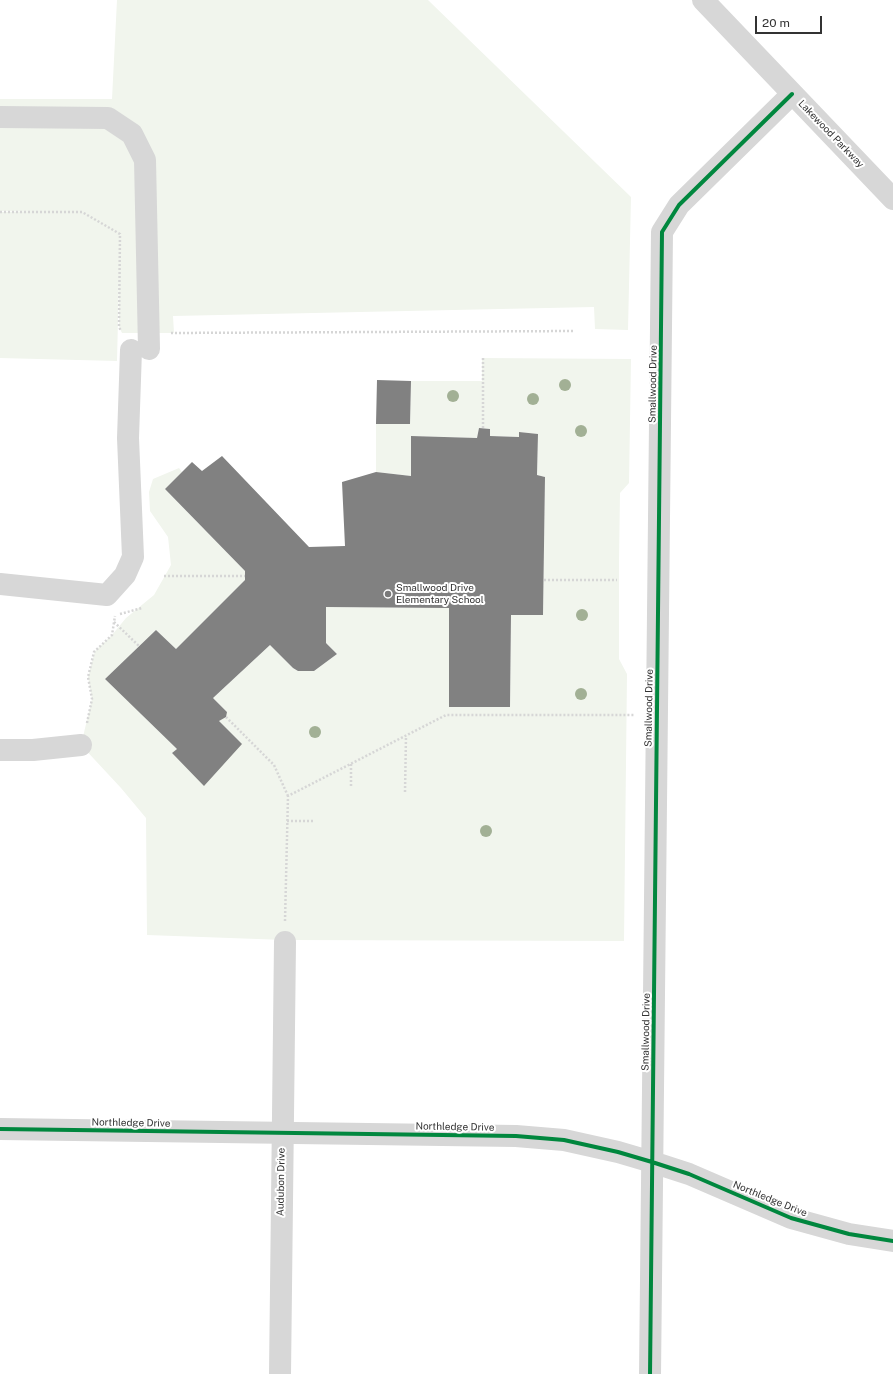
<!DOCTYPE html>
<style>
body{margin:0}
#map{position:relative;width:893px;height:1374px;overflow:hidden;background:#fff;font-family:"Public Sans",sans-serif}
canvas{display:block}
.scale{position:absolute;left:755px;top:16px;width:67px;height:18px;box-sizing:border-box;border:2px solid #333;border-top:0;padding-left:5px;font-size:12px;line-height:14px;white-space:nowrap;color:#333;-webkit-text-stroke:3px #fff;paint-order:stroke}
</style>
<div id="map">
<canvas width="893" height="1374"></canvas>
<div class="scale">20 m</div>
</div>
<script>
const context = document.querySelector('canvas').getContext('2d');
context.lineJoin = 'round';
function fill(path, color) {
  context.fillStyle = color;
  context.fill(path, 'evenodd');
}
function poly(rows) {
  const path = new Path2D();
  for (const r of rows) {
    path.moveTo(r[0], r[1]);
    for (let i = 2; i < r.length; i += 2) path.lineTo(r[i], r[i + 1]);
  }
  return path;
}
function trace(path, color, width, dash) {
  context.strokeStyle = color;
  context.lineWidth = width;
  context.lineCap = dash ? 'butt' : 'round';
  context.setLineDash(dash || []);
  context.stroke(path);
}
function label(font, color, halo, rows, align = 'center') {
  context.font = font + ' "Public Sans",sans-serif';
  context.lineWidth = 4;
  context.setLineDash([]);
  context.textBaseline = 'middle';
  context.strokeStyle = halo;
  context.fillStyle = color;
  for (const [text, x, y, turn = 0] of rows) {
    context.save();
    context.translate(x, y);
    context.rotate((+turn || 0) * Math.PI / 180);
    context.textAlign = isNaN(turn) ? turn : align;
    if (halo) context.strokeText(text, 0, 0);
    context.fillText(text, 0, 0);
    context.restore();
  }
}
const green = poly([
 [117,0,428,0,631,197,628,330,595,329,594,307,173,316,174,333,122,333,119,327,119,279,117,361,0,358,0,212,35,212,0,211,0,99,112,99],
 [482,358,631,359,629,483,620,493,619,562,619,659,627,674,624,941,285,940,147,935,146,818,121,788,81,745,92,699,88,677,95,651,112,635,126,618,154,595,171,565,168,537,150,511,149,492,153,479,179,468,182,472,165,489,245,571,245,580,176,649,156,630,105,679,177,749,172,753,204,785,219,721,227,712,213,698,270,645,293,668,298,671,314,671,337,654,326,643,326,607,449,608,449,707,510,707,511,615,543,615,545,477,537,475,538,434,519,432,519,437,490,436,490,429,479,428,477,438,412,436,411,476,376,472,376,424,410,424,411,381,482,381]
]);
const building = poly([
 [377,380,411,381,410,424,376,424],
 [479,428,490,429,490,436,519,437,519,432,538,434,537,475,545,477,543,615,511,615,510,707,449,707,449,608,326,607,326,643,337,654,314,671,298,671,293,668,270,645,213,698,227,712,226,717,219,721,242,744,204,786,172,753,177,749,105,679,156,630,176,649,245,580,245,571,165,489,192,462,202,471,222,456,309,547,345,546,342,482,376,472,411,476,411,436,477,438]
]);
const path = poly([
 [0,212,82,212,120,234,119,327,121,331],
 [171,333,575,331],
 [483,428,483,356],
 [164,576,245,576],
 [544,580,617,580],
 [120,614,142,608],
 [114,622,139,646],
 [226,717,274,765,288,796],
 [87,723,92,699,88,677,94,652,112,635,115,616],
 [351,764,351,788],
 [405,792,406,736],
 [287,821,315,821],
 [285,921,288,796,446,715,634,715]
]);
const minor = poly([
 [703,0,893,199],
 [0,117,108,118,132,134,145,160,149,349],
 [0,584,107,595,125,575,133,557,128,438,131,350],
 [0,750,33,750,81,745],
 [0,1129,516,1136,564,1140,618,1152,652,1162,689,1174,791,1218,849,1234,893,1241],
 [280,1374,285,942],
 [650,1374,662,232,679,205,792,94]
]);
const cycleway = poly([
 [0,1129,516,1136,564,1140,618,1152,652,1162,689,1174,791,1218,849,1234,893,1241],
 [650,1374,662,232,679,205,792,94]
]);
const trees = [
 [565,385],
 [453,396],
 [533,399],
 [581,431],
 [582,615],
 [581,694],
 [315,732],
 [486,831]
];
const markers = [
 [388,594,4,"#7a7a7a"]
];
const streetNames = [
 ["Lakewood Parkway",831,134,46],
 ["Smallwood Drive",653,384,-89],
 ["Smallwood Drive",649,708,-89],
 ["Smallwood Drive",646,1032,-89],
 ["Northledge Drive",131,1123,1],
 ["Northledge Drive",455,1127,1],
 ["Audubon Drive",281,1182,-89],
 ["Northledge Drive",770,1199,22]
];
const poiNames = [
 ["Smallwood Drive",396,588],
 ["Elementary School",396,600]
];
fill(green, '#f1f5ed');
fill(building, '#818181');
trace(path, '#d6d6d6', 2.5, [2, 2]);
trace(minor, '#d7d7d7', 22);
trace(cycleway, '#00873e', 4);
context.fillStyle = '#a2b095';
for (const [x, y] of trees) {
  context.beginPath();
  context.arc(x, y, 6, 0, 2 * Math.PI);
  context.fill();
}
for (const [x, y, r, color] of markers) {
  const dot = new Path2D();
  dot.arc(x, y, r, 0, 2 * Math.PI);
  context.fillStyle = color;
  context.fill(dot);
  trace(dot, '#fff', 1.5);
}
label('10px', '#333', '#fff', streetNames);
label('10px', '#333', '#fff', poiNames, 'left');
</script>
